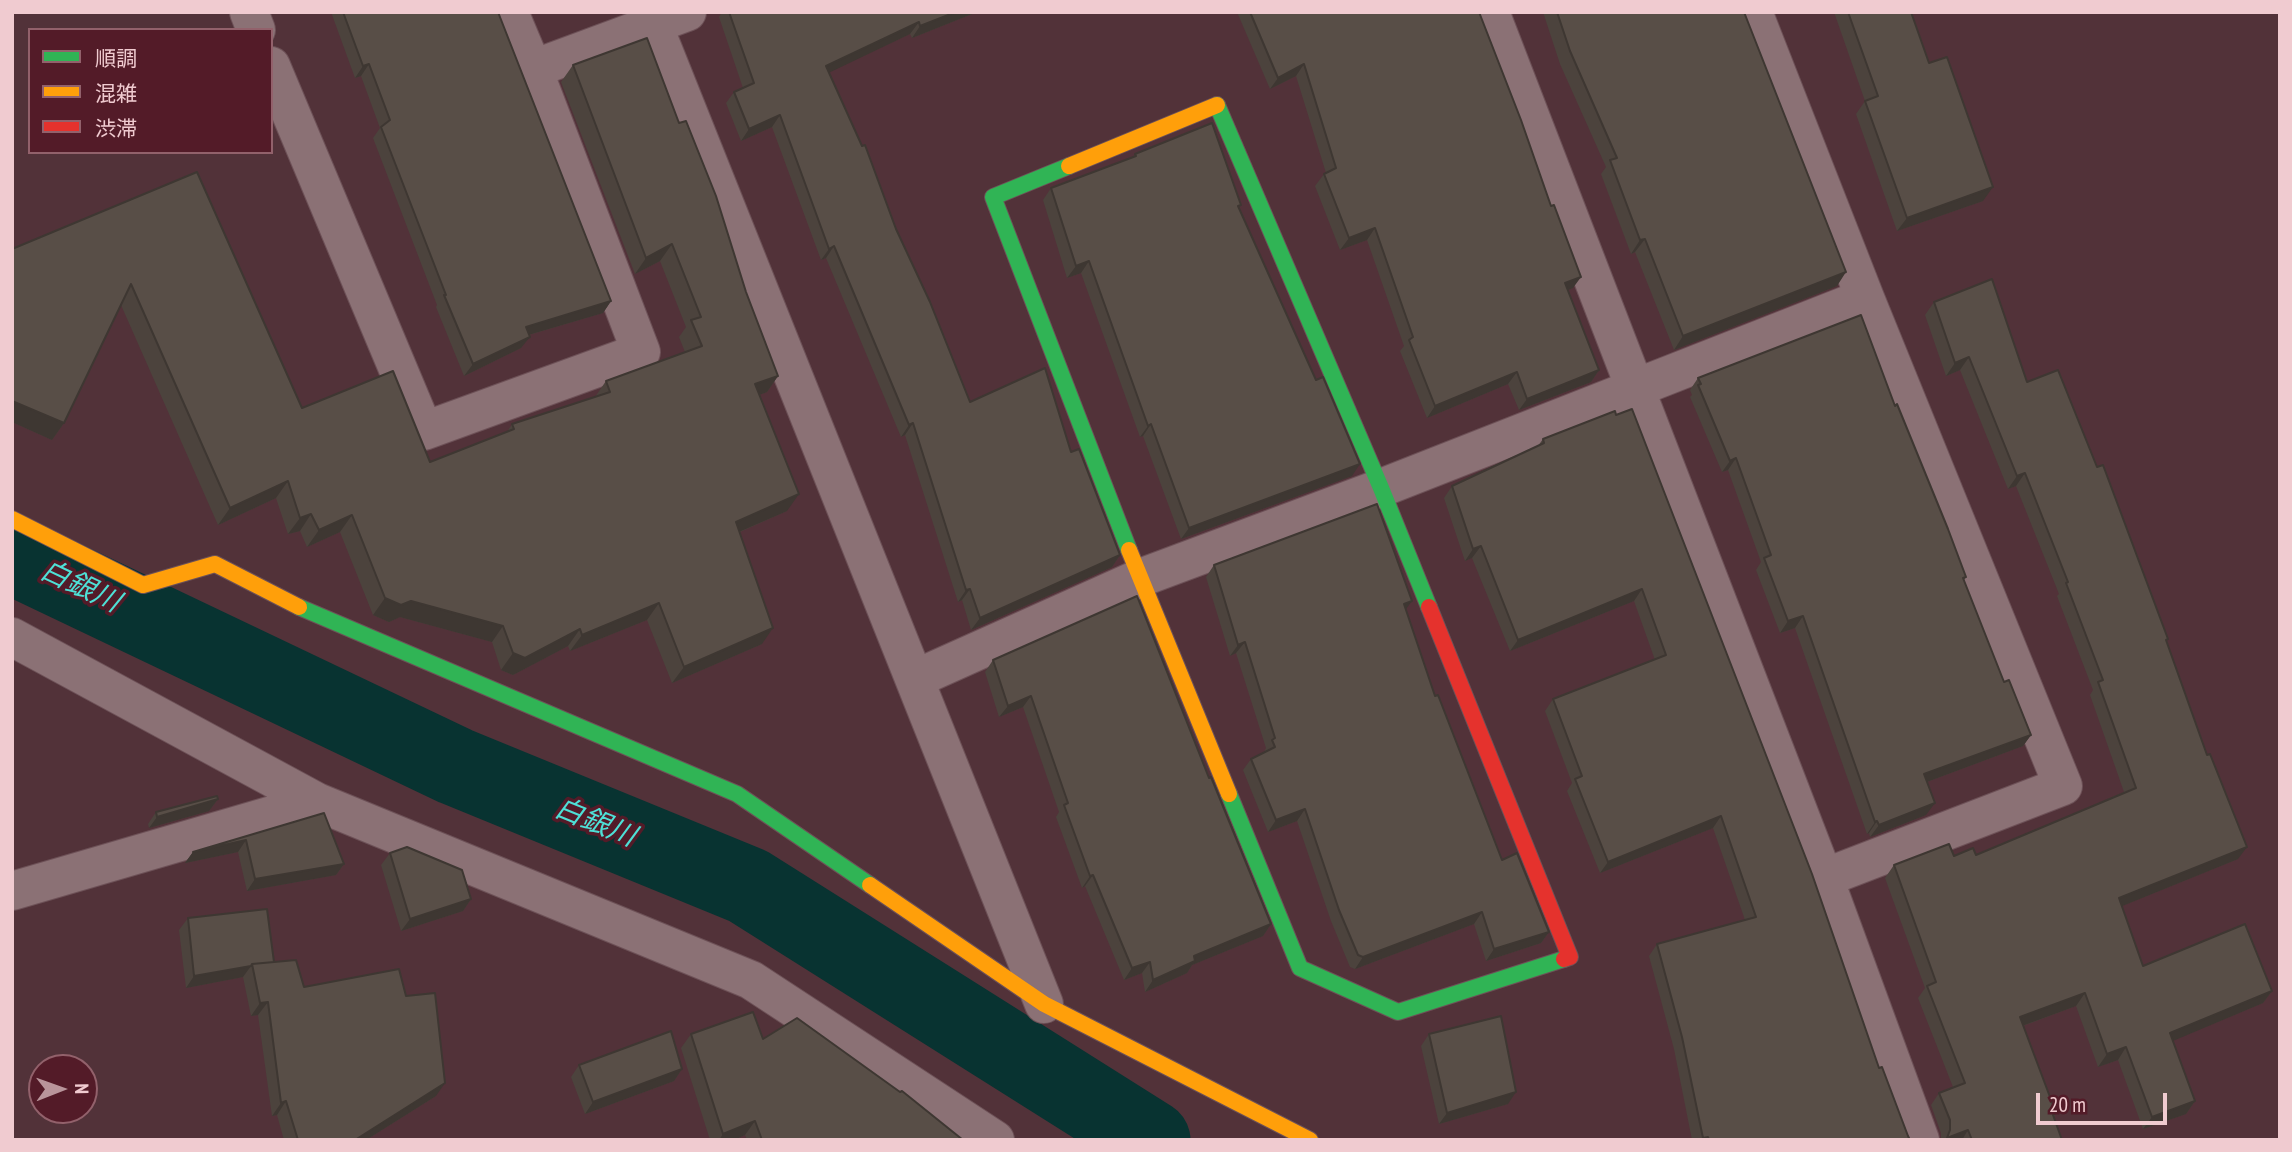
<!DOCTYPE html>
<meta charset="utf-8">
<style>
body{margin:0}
#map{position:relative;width:2292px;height:1152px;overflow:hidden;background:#523239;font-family:"PT Sans Narrow","Noto Sans JP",sans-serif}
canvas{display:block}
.frame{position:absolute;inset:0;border:14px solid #f0cbd0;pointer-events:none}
.legend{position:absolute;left:28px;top:28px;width:245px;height:126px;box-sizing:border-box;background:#531b28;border:2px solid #92616b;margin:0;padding:9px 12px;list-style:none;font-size:21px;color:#f0cbd0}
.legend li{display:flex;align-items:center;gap:14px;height:35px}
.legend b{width:35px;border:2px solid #92616b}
.north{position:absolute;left:28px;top:1054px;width:70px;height:70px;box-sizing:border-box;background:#531b28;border:2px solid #92616b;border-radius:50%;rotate:89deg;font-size:19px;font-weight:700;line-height:28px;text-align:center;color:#f0cbd0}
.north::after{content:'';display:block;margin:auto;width:24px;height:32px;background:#b9959b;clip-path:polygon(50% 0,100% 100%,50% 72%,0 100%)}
.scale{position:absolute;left:2036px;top:1093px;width:131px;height:32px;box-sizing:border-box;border:4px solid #f0cbd0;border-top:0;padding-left:9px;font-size:21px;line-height:24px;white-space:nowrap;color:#f0cbd0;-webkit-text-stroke:5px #531b28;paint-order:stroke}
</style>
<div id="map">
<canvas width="2292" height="1152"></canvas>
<div class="frame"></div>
<ul class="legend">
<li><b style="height:9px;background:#30b455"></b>順調</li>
<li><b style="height:9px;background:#ff9f0a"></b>混雑</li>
<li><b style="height:9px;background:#e5322d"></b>渋滞</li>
</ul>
<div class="north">N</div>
<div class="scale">20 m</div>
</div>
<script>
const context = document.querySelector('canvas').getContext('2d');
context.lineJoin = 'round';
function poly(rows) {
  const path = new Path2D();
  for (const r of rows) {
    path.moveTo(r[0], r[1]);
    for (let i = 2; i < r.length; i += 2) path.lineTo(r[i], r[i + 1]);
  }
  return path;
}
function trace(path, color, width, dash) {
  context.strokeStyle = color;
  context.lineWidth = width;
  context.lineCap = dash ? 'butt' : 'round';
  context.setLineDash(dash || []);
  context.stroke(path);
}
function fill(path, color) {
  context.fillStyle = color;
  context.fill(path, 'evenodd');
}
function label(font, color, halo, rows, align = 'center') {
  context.font = font + ' "PT Sans Narrow","Noto Sans JP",sans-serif';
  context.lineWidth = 7;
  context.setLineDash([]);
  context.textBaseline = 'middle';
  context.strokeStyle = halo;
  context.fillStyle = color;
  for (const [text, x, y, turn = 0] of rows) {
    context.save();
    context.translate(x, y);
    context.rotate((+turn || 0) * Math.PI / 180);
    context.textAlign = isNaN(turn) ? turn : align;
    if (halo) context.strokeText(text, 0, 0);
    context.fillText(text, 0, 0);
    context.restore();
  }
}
const river = poly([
 [12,555,455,766,748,886,1151,1140]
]);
const street = poly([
 [249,12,256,30],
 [509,12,533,69],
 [648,12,1044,1004],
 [1490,12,1824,878,1920,1140],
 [1753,12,1865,298,2063,786,1824,878],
 [271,66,424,431,641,352,533,69,687,12],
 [12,637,317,802,751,980,995,1140],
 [915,679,1140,578,1381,488,1865,298],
 [12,891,317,802]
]);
const fast = poly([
 [1217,105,1381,488,1429,607],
 [1069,166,993,197,1129,550],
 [299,607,737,794,870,885],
 [1229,794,1300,968,1398,1012,1564,959]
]);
const slow = poly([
 [1069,166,1217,105],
 [12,519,143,585,215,564,299,607],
 [1129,550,1229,794],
 [870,885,1044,1004,1310,1140]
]);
const jam = poly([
 [1429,607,1570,957,1564,959]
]);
const wall = poly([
 [331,12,498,12,611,301,603,313,529,335,521,348,464,376,436,307,437,305,373,138,380,128,361,76,355,78],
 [722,12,977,12,912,38,910,34,829,72,970,402,1071,452,1120,555,1112,567,971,630,962,600,958,602,905,435,901,437,826,258,821,260,772,127,741,141,726,103,734,92,743,88,719,17],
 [1237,12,1479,12,1573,288,1568,290,1599,370,1591,382,1519,410,1508,384,1427,418,1400,351,1404,346,1367,240,1340,250,1315,186,1324,174,1326,173,1296,76,1270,89],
 [1543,12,1744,12,1837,286,1674,350,1635,252,1631,254,1601,174,1606,167,1560,64],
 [1834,12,1911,12,1929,63,1983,201,1897,231,1856,114,1865,101],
 [573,65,679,123,778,376,767,392,759,395,787,511,740,532,762,644,672,683,647,620,570,651,568,646,513,675,501,670,492,642,400,617,389,622,373,615,340,532,307,547,300,531,288,534,276,498,218,525,121,305,64,423,52,440,12,422,12,249,197,172,302,408,430,462,507,432,512,424,595,397,606,381,685,352,679,337,686,327,660,261,635,274,561,82],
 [1135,154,1241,205,1238,208,1352,476,1181,539,1143,436,1140,437,1081,273,1067,278,1043,200,1051,188,1133,158],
 [1934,302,2027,382,2166,642,2238,859,2122,906,2143,966,2272,991,2263,1003,2172,1041,2195,1101,2186,1114,2143,1129,2118,1060,2098,1067,2076,1006,2023,1026,2056,1113,2054,1117,2062,1140,1941,1140,1941,1133,1931,1105,1939,1093,1953,1087,1918,998,1925,988,1885,878,1894,865,1954,856,1976,855,2124,792,2090,695,2093,690,2057,596,2059,594,2016,486,2008,489,1960,370,1946,376,1925,315],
 [1698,378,1895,406,1966,577,1964,580,2004,682,2031,735,2023,746,1927,782,1926,815,1870,837,1869,833,1867,834,1795,628,1780,633,1756,570,1761,562,1728,470,1722,472,1690,397,1692,395,1690,390],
 [1615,411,1879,1068,1910,1140,1692,1140,1674,1049,1649,956,1657,944,1745,920,1713,828,1600,873,1567,791,1572,783,1545,711,1553,699,1655,660,1634,601,1510,651,1472,558,1465,561,1444,498,1452,486,1538,446,1543,439],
 [1214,565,1406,609,1435,696,1502,860,1549,932,1541,943,1486,961,1474,924,1355,969,1350,967,1331,921,1297,821,1268,832,1243,770,1251,759,1264,752,1266,748,1236,653,1230,656,1206,577],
 [993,660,1209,778,1271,924,1263,936,1192,965,1187,973,1145,992,1142,973,1124,980,1085,886,1082,888,1056,817,1059,812,1023,707,999,717,985,672],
 [218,799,209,811,149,828,148,824,156,812],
 [324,813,344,864,336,875,247,891,238,852,185,863,193,852],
 [390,853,471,899,463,911,401,931,381,865],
 [188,918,274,962,304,987,406,996,436,1096,366,1140,284,1140,277,1115,272,1116,258,1015,251,1016,243,977,186,988,179,930],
 [691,1034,763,1039,963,1140,747,1140,745,1135,734,1140,710,1140,681,1048],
 [1429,1034,1508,1104,1439,1124,1421,1046],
 [579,1065,682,1069,674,1081,585,1114,571,1077]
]);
const shadedWall = poly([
 [956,12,977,12,912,38,920,26],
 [919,22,910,34,818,78,826,66],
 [369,64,361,76,355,78,363,66],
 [1304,64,1296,76,1270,89,1278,78],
 [780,115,772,127,741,141,749,129],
 [1993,187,1983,201,1897,231,1907,218],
 [1375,228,1367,240,1340,250,1349,238],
 [1645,239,1635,252,1631,254,1640,240],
 [672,244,660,261,635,274,646,258],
 [834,246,826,258,821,260,829,249],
 [1089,261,1081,273,1067,278,1076,266],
 [1846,272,1837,286,1674,350,1683,336],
 [1581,277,1573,288,1557,294,1565,283],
 [611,301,603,313,518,338,526,327],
 [530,337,521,348,464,376,473,364],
 [1969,357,1960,370,1946,376,1955,363],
 [1599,370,1591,382,1519,410,1527,399],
 [1517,372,1508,384,1427,418,1435,406],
 [778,376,767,392,743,401,755,384],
 [12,401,64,423,52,440,12,422],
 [913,423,905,435,901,437,909,425],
 [1151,424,1143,436,1140,437,1148,426],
 [1736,458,1728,470,1722,472,1730,461],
 [1360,464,1352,476,1181,539,1189,528],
 [2025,473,2016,486,2008,489,2017,476],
 [288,481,276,498,218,525,230,508],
 [799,494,787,511,725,538,736,522],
 [311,514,300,531,288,534,300,518],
 [352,515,340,532,307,547,319,530],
 [1481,546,1472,558,1465,561,1473,549],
 [1120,555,1112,567,971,630,980,618],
 [970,589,962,600,958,602,966,590],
 [1642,589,1634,601,1510,651,1518,640],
 [385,598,411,601,503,626,492,642,400,617,389,622,373,615],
 [1412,601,1404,612,1404,604],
 [659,603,647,620,570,651,582,635],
 [1803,616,1795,628,1780,633,1788,621],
 [773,628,762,644,672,683,684,667],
 [580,629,568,646,513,675,501,670,513,653],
 [1245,642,1236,653,1230,656,1238,645],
 [1031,696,1023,707,999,717,1008,706],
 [2031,735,2023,746,1916,786,1924,774],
 [218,799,209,811,149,828,157,817],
 [1935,803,1926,815,1870,837,1879,825],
 [1305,809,1297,821,1268,832,1276,820],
 [1721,816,1713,828,1600,873,1608,862],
 [1877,821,1869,833,1867,834,1875,822],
 [246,840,238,852,185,863,193,852],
 [2247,847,2238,859,2110,911,2119,898],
 [344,864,336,875,247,891,255,879],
 [1093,875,1085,886,1082,888,1090,876],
 [471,899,463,911,401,931,410,919],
 [1482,912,1474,924,1355,969,1363,957],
 [1271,924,1263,936,1192,965,1187,973,1145,992,1153,980,1194,956],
 [1549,932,1541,943,1486,961,1494,949],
 [1150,962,1142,973,1124,980,1132,968],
 [251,966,243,977,186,988,194,976],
 [2272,991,2263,1003,2161,1046,2170,1033],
 [2085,993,2076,1006,2011,1030,2020,1017],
 [268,1002,258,1015,251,1016,260,1003],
 [2126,1047,2118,1060,2098,1067,2107,1054],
 [682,1069,674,1081,585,1114,593,1102],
 [445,1083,436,1096,366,1140,355,1140],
 [1516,1092,1508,1104,1439,1124,1447,1113],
 [286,1101,277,1115,272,1116,281,1103],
 [2195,1101,2186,1114,2143,1129,2152,1117],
 [755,1121,745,1135,734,1140,719,1140,723,1134],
 [1968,1130,1962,1140,1946,1140,1947,1138]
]);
const building = poly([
 [343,12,498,12,611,301,526,327,530,337,473,364,444,295,446,295,381,127,390,120,369,64,363,66,343,12],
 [729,12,956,12,920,26,919,22,826,66,862,146,865,145,896,229,930,302,970,402,1045,368,1071,452,1079,449,1120,555,980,618,970,589,966,590,913,423,909,425,834,246,829,249,780,115,749,129,734,92,754,83,729,12],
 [1250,12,1479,12,1521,120,1551,206,1554,205,1581,277,1565,283,1599,370,1527,399,1517,372,1435,406,1409,340,1413,337,1375,228,1349,238,1324,174,1336,168,1304,64,1278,78,1250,12],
 [1557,12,1744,12,1846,272,1683,336,1645,239,1640,240,1610,160,1617,158,1570,51,1557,12],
 [1848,12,1911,12,1929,63,1947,57,1993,187,1907,218,1865,101,1878,96,1848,12],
 [647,38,679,123,686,121,716,196,746,292,778,376,755,384,799,494,736,522,773,628,684,667,659,603,582,635,580,629,525,658,513,653,503,626,411,601,401,605,385,598,352,515,319,530,311,514,300,518,288,481,230,508,131,284,64,423,12,401,12,249,197,172,302,408,393,371,430,462,514,429,512,424,610,392,606,381,702,346,691,320,701,317,672,244,646,258,573,65,647,38],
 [1212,123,1241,205,1238,206,1316,380,1323,377,1360,464,1189,528,1151,424,1148,426,1089,261,1076,266,1051,188,1136,156,1135,154,1212,123],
 [1992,279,2027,382,2058,370,2097,467,2103,465,2168,639,2166,640,2207,755,2210,754,2247,847,2119,898,2143,966,2245,924,2272,991,2170,1033,2195,1101,2152,1117,2126,1047,2107,1054,2085,993,2020,1017,2056,1113,2053,1115,2062,1140,1972,1140,1968,1130,1947,1138,1950,1130,1950,1120,1939,1093,1965,1083,1927,986,1936,982,1894,865,1949,844,1954,856,1973,848,1976,855,2136,788,2098,682,2103,680,2066,583,2068,582,2025,473,2017,476,1969,357,1955,363,1934,302,1992,279],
 [1861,315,1895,406,1897,404,1948,529,1966,577,1963,578,2004,682,2009,680,2031,735,1924,774,1935,803,1879,825,1877,821,1875,822,1803,616,1788,621,1764,558,1771,555,1736,458,1730,461,1698,385,1701,384,1698,378,1861,315],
 [1632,409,1812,874,1879,1068,1882,1067,1908,1136,1910,1140,1709,1140,1708,1137,1703,1138,1682,1037,1657,944,1756,917,1721,816,1608,862,1575,779,1582,776,1553,699,1666,655,1642,589,1518,640,1481,546,1473,549,1452,486,1544,443,1543,439,1615,411,1616,415,1632,409],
 [1377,504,1412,601,1404,604,1435,696,1438,695,1502,860,1517,853,1549,932,1494,949,1482,912,1363,957,1358,955,1339,910,1305,809,1276,820,1251,759,1275,747,1272,740,1275,738,1245,642,1238,645,1214,565,1377,504],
 [1137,596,1209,778,1211,777,1271,924,1194,956,1195,961,1153,980,1150,962,1132,968,1093,875,1090,876,1064,805,1068,803,1031,696,1008,706,993,660,1137,596],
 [217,796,218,799,157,817,156,812,217,796],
 [324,813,344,864,255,879,246,840,193,852,324,813],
 [407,847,462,870,471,899,410,919,390,853,407,847],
 [267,909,274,962,252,964,251,966,194,976,188,918,267,909],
 [296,960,304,987,399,969,406,996,435,993,445,1083,355,1140,298,1140,286,1101,281,1103,268,1002,260,1003,252,964,296,960],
 [753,1012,763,1039,797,1018,900,1092,902,1091,963,1140,762,1140,755,1121,723,1134,691,1034,753,1012],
 [1501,1016,1516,1092,1447,1113,1429,1034,1501,1016],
 [671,1031,682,1069,593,1102,579,1065,671,1031]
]);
const waterNames = [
 ["白銀川",80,587,25],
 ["白銀川",595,823,22]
];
trace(river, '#083331', 79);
trace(street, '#6d5157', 40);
trace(fast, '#6d5157', 18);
trace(slow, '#6d5157', 18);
trace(jam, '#6d5157', 18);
trace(street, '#8b7175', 38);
trace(fast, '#30b455', 16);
trace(slow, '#ff9f0a', 16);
trace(jam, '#e5322d', 16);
fill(wall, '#4c433d');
fill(shadedWall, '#3e3732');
fill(building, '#584e47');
trace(building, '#3e3732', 2);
label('italic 28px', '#4ee0d6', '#531b28', waterNames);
</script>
